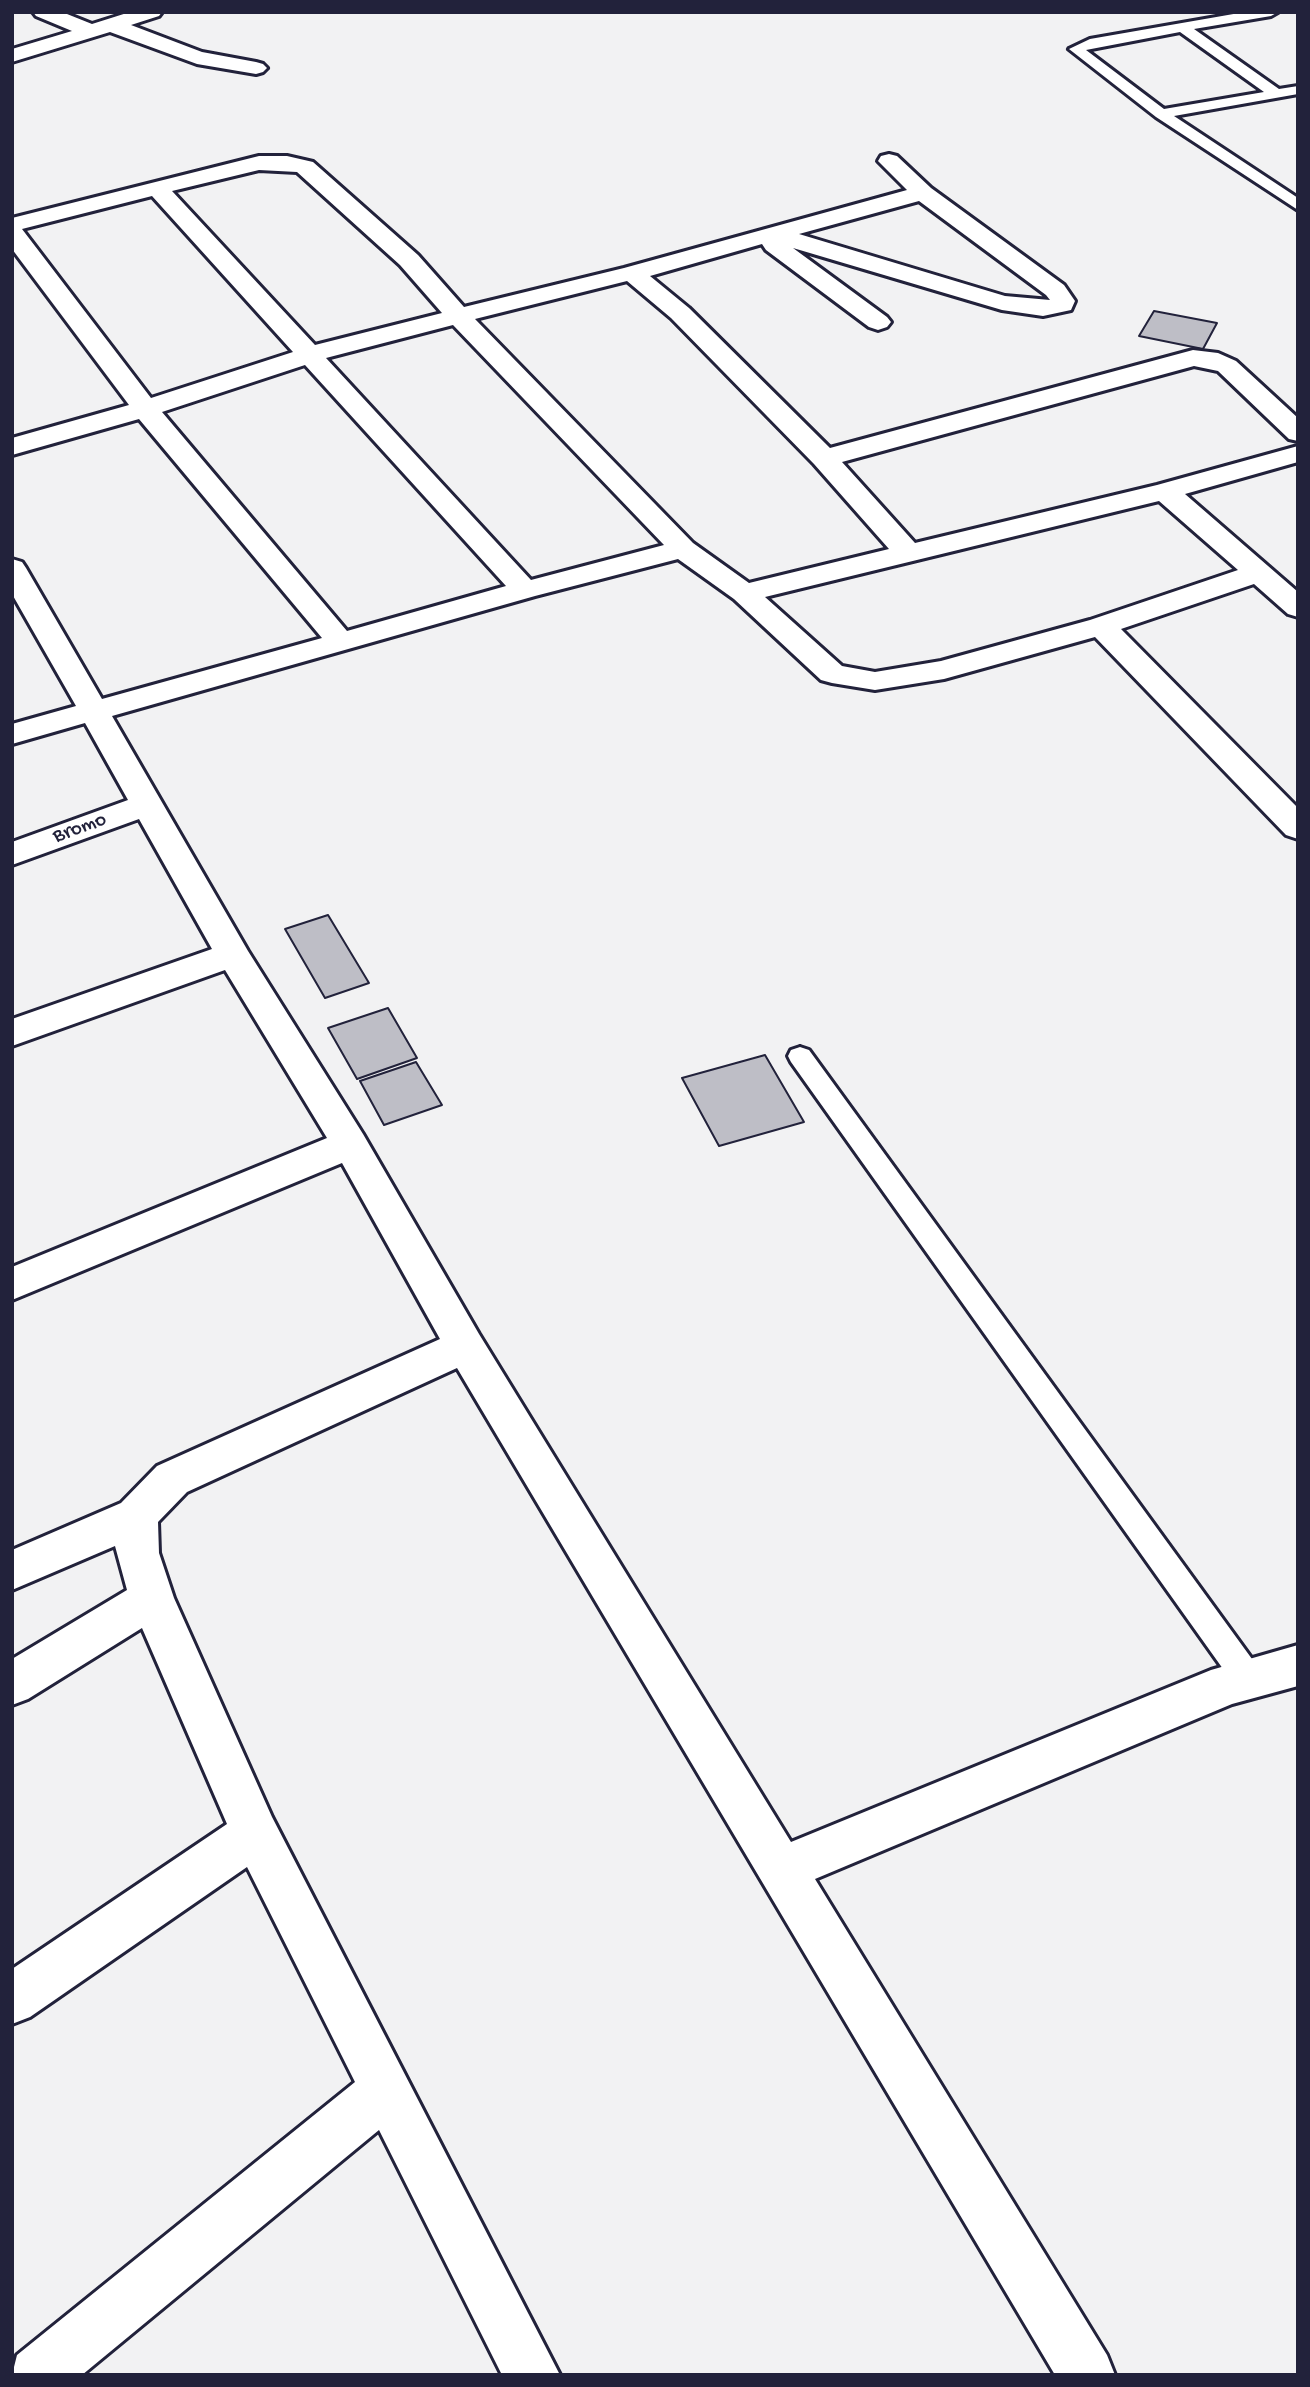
<!DOCTYPE html>
<style>
body{margin:0}
#map{position:relative;width:1310px;height:2387px;overflow:hidden;background:#f2f2f3;font-family:"Gochi Hand",sans-serif}
canvas{display:block}
.frame{position:absolute;inset:0;border:14px solid #22223b;pointer-events:none}
</style>
<div id="map">
<canvas width="1310" height="2387"></canvas>
<div class="frame"></div>
</div>
<script>
const context = document.querySelector('canvas').getContext('2d');
context.lineJoin = 'round';
function fill(path, color) {
  context.fillStyle = color;
  context.fill(path, 'evenodd');
}
function poly(rows) {
  const path = new Path2D();
  for (const r of rows) {
    path.moveTo(r[0], r[1]);
    for (let i = 2; i < r.length; i += 2) path.lineTo(r[i], r[i + 1]);
  }
  return path;
}
function trace(path, color, width, dash) {
  context.strokeStyle = color;
  context.lineWidth = width;
  context.lineCap = dash ? 'butt' : 'round';
  context.setLineDash(dash || []);
  context.stroke(path);
}
function label(font, color, halo, rows, align = 'center') {
  context.font = font + ' "Gochi Hand",sans-serif';
  context.lineWidth = 7;
  context.setLineDash([]);
  context.textBaseline = 'middle';
  context.strokeStyle = halo;
  context.fillStyle = color;
  for (const [text, x, y, turn = 0] of rows) {
    context.save();
    context.translate(x, y);
    context.rotate((+turn || 0) * Math.PI / 180);
    context.textAlign = isNaN(turn) ? turn : align;
    if (halo) context.strokeText(text, 0, 0);
    context.fillText(text, 0, 0);
    context.restore();
  }
}
const building = poly([
 [1154,311,1217,323,1203,349,1139,336,1154,311],
 [328,915,369,983,325,998,285,929,328,915],
 [388,1008,417,1058,357,1079,328,1028,388,1008],
 [765,1055,804,1122,719,1146,682,1078,765,1055],
 [416,1062,442,1105,384,1125,360,1081,416,1062]
]);
const service = poly([
 [1245,12,1278,12,1271,16,1194,29,1279,89,1298,86,1298,94,1174,116,1298,198,1298,210,1156,117,1069,49,1090,39,1245,12],
 [1180,32,1264,92,1164,109,1086,50,1180,32],
 [800,1047,809,1050,1260,1670,1265,1680,1260,1690,1249,1694,1238,1690,791,1062,788,1056,791,1050,800,1047]
]);
const minor = poly([
 [33,12,62,12,92,24,130,12,162,12,159,16,131,25,202,52,256,62,263,64,267,68,263,72,256,74,197,64,110,32,12,62,12,49,72,31,36,16,33,12],
 [889,154,897,156,931,188,1064,285,1075,301,1071,310,1043,316,1002,310,793,248,887,317,891,322,887,327,878,330,869,327,766,250,762,244,650,276,689,308,830,448,1193,350,1218,353,1236,361,1298,418,1298,441,1289,439,1218,371,1194,366,842,462,915,543,1157,485,1298,446,1298,462,1185,494,1298,592,1298,617,1288,614,1254,584,1121,629,1298,808,1298,839,1286,835,1095,637,944,679,875,690,832,683,821,680,734,599,678,559,535,596,112,716,248,951,363,1134,479,1334,791,1842,1211,1670,1298,1645,1298,1686,1232,1704,815,1879,1107,2355,1115,2375,1055,2375,457,1368,187,1492,158,1522,159,1553,174,1598,272,1817,560,2375,502,2375,379,2130,82,2375,12,2375,17,2355,355,2082,247,1867,30,2017,12,2024,12,1969,227,1824,142,1628,28,1699,12,1705,12,1659,127,1590,115,1546,12,1590,12,1550,121,1503,157,1466,440,1339,342,1163,12,1300,12,1267,327,1138,225,970,12,1046,12,1019,212,949,139,819,12,865,12,842,128,800,85,723,12,744,12,724,76,706,12,594,12,559,22,562,26,568,102,699,322,638,139,419,12,455,12,438,129,405,12,249,12,218,259,156,287,156,313,162,418,255,464,307,624,268,907,190,878,161,881,156,889,154],
 [259,170,297,172,400,265,442,313,315,345,172,191,259,170],
 [152,196,293,352,151,398,22,229,152,196],
 [919,201,1046,295,1050,300,1005,296,799,234,919,201],
 [627,281,671,318,814,464,889,549,749,583,693,543,475,319,627,281],
 [453,325,664,545,531,580,326,358,453,325],
 [305,365,506,586,347,631,162,412,305,365],
 [1159,501,1238,570,1090,620,941,661,875,672,842,666,765,597,1159,501]
]);
const streetNames = [
 ["Bromo",80,829,-20]
];
fill(building, '#bebec6');
trace(building, '#22223b', 2);
trace(service, '#22223b', 6);
trace(minor, '#22223b', 6);
fill(service, '#fff');
fill(minor, '#fff');
label('21px', '#22223b', '#fff', streetNames);
</script>
